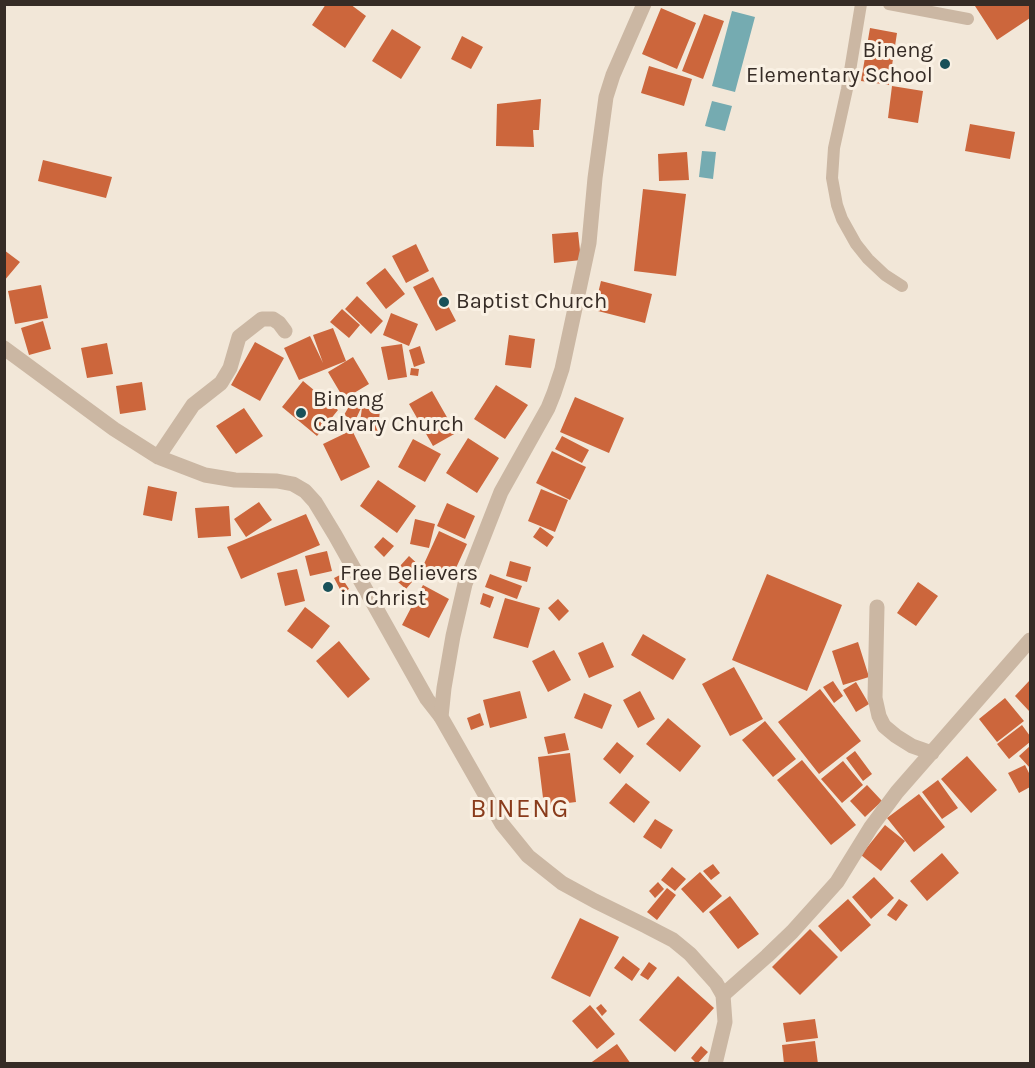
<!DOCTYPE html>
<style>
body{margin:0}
#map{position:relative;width:1035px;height:1068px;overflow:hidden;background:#f2e7d8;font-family:Karla,sans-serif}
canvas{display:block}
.frame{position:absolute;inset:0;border:6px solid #362c26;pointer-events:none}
</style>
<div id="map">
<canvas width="1035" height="1068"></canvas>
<div class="frame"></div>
</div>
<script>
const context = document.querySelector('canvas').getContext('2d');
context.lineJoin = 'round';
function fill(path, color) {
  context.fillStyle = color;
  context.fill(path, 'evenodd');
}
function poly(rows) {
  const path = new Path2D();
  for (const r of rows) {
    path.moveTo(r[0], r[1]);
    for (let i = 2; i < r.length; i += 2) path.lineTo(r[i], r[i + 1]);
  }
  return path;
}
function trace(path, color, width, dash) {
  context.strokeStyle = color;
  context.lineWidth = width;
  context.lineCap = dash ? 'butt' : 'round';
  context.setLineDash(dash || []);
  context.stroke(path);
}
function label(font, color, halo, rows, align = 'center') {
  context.font = font + ' Karla,sans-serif';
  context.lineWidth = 6;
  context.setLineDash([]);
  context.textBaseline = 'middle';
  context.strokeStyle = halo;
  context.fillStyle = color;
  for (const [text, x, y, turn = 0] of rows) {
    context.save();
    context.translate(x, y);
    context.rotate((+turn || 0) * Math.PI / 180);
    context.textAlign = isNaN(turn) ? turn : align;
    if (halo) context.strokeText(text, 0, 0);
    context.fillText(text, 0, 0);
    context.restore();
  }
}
const water = poly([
 [732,11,755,17,735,92,712,86],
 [712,101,732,106,725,131,705,126],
 [702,151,716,152,713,179,699,177]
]);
const building = poly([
 [326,4,350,4,366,16,345,48,312,25],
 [978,4,1030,4,1030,18,997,40,975,6],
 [661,8,696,23,677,69,642,54],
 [704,14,724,21,703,79,682,71],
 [870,28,897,33,889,85,861,81],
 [392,29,421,47,401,79,372,61],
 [462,36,483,47,471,69,451,59],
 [649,66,692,79,684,106,641,93],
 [892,86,923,91,918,123,888,118],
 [541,99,539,130,533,130,534,147,496,146,497,104],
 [970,124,1015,132,1010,159,965,151],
 [687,152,689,180,659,181,658,154],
 [43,160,112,177,106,198,38,181],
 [643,189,686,194,676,276,634,271],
 [578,232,581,260,554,263,552,234],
 [416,244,429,271,406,283,392,256],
 [4,250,20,262,4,281],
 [385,268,405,294,386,309,366,283],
 [433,277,456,321,436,331,413,287],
 [601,281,652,294,645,323,594,310],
 [41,285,48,318,15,324,8,291],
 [357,296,383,321,371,334,345,309],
 [342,309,360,325,349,338,330,322],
 [391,313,418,324,409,346,383,335],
 [43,321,51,349,29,355,21,328],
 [333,328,346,361,299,380,284,348,310,336,323,363,313,335],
 [509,335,535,339,531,368,505,365],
 [255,342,284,358,260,401,231,385],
 [107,343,113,374,87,378,81,348],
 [402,344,407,377,388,380,381,347],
 [420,346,425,363,414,367,409,350],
 [353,357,369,384,344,399,328,372],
 [411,368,419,369,418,376,410,375],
 [303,381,338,410,317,436,282,407],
 [142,382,146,410,120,414,116,386],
 [496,385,528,405,505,439,474,419],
 [432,391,456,433,433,446,409,404],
 [575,397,624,418,609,453,560,432],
 [351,403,361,408,355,421,344,415],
 [244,408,263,436,236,454,216,426],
 [362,408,380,410,378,431,359,429],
 [352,430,370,467,341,481,323,444],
 [562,436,589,450,582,463,555,449],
 [468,438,499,458,477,493,446,473],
 [413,439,441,454,425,482,398,467],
 [552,451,586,467,570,500,536,483],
 [378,480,416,506,397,533,360,506],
 [148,486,177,492,172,521,143,515],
 [541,489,568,500,555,532,528,521],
 [259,502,272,520,246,537,234,519],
 [447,503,475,516,465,539,437,526],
 [229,506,231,536,198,538,195,508],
 [306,514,320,545,241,579,227,547],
 [415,519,435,524,429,548,410,544],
 [540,527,554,537,547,547,533,537],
 [439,531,467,544,451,579,423,566],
 [383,537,394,546,384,557,374,547],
 [327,551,332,571,310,576,305,556],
 [409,556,423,569,406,589,391,576],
 [510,561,531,567,527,582,506,576],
 [297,569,305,601,285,606,277,573],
 [490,574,522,586,517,599,485,587],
 [767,574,842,605,807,691,732,660],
 [340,575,349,589,342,593,334,578],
 [918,582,938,596,916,626,897,613],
 [423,585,449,599,429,638,402,625],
 [483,593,494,597,490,608,480,604],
 [505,598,540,608,528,648,493,638],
 [558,599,569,611,559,621,548,608],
 [305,607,330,626,312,649,287,631],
 [643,634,686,659,673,680,631,655],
 [339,641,370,679,348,698,316,661],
 [603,642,614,667,589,678,578,653],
 [858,642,869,677,843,685,832,651],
 [554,650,571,680,548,692,532,661],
 [734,667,763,719,730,736,702,684],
 [1030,680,1030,712,1015,696],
 [833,681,843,696,834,703,823,687],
 [856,682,869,704,856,712,843,690],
 [820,689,861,741,819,774,778,722],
 [520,691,527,718,490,728,483,700],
 [640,691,655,719,638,728,623,700],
 [584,693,612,705,602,729,574,718],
 [1005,698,1024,721,997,742,979,719],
 [480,713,484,725,471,730,467,718],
 [668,718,701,746,680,772,646,744],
 [765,721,796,759,773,777,742,740],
 [1022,725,1030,736,1030,742,1009,759,997,744],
 [565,733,569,750,548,754,544,737],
 [617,742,634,756,620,774,603,759],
 [1030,746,1030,768,1019,756],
 [855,751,872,774,863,781,846,758],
 [570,753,576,802,544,806,538,757],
 [967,756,997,790,971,813,941,779],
 [802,760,856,825,831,845,777,780],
 [843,761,863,785,842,803,821,779],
 [1025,765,1030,775,1030,787,1019,793,1008,773],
 [938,780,958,808,942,819,922,792],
 [626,783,650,802,634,823,609,803],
 [867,785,882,801,865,817,850,801],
 [919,794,945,827,914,852,887,818],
 [655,819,673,830,661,849,643,837],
 [885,825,905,841,881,871,861,855],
 [942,853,959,873,927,901,910,881],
 [713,864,720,873,711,880,703,871],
 [672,867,686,879,675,891,661,880],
 [700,872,722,896,703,913,681,889],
 [874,877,894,898,871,919,852,897],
 [658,882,664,889,655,898,649,891],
 [667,888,676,895,657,920,647,912],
 [730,896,759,934,738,949,709,912],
 [848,899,871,925,841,952,818,926],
 [899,899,908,905,896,921,887,915],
 [580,918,619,937,590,997,551,978],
 [810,929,838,957,800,995,772,967],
 [623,956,640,969,632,981,614,968],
 [649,962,657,968,648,980,640,975],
 [678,976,714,1008,675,1052,639,1020],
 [601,1004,607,1011,602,1016,596,1008],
 [590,1005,615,1034,597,1049,572,1021],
 [815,1019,818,1038,786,1042,783,1023],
 [815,1041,818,1064,784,1064,782,1045],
 [617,1044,631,1064,589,1064],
 [701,1046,708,1052,697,1064,691,1058]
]);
const service = poly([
 [861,4,847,89,834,148,832,178,837,205,842,219,856,244,868,259,885,275,902,286],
 [889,4,968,19]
]);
const minor = poly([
 [4,348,114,429,158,457,205,475,235,480,277,481,293,484,305,491,315,502,335,535,427,699,441,717],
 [158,457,193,405,221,383,230,368,239,337,262,319,273,319,279,323,285,331],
 [877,607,875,698,879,716,884,726,896,736,912,746,932,753],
 [723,995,767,956,792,932,837,882,871,827,897,792,1030,640]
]);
const tertiary = poly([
 [644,4,613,75,606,97,595,178,589,243,562,369,554,393,548,408,501,492,465,584,453,636,444,688,441,717,502,824,528,856,562,883,595,901,646,926,673,940,690,954,716,983,723,995,725,1022,715,1064]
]);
const markers = [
 [945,64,6,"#195159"],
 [444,302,6,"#195159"],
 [301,413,6,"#195159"],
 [328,587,6,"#195159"]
];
const poiNames = [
 ["Bineng",933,51,"right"],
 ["Elementary School",933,76,"right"],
 ["Baptist Church",456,302],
 ["Bineng",313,400],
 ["Calvary Church",313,425],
 ["Free Believers",340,574],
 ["in Christ",340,599]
];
const quarterNames = [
 ["BINENG",520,810]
];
fill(water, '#75abb1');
fill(building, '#cc663c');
trace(service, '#cbb7a3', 12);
trace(minor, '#cbb7a3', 15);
trace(tertiary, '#cbb7a3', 15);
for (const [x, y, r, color] of markers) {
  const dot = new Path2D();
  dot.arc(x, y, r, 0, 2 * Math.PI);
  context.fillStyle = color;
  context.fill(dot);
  trace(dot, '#faf1e4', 2);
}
label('22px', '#362c26', '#faf1e4', poiNames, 'left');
context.letterSpacing = '1.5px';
label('26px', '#893b1b', '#faf1e4', quarterNames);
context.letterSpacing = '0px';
</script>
